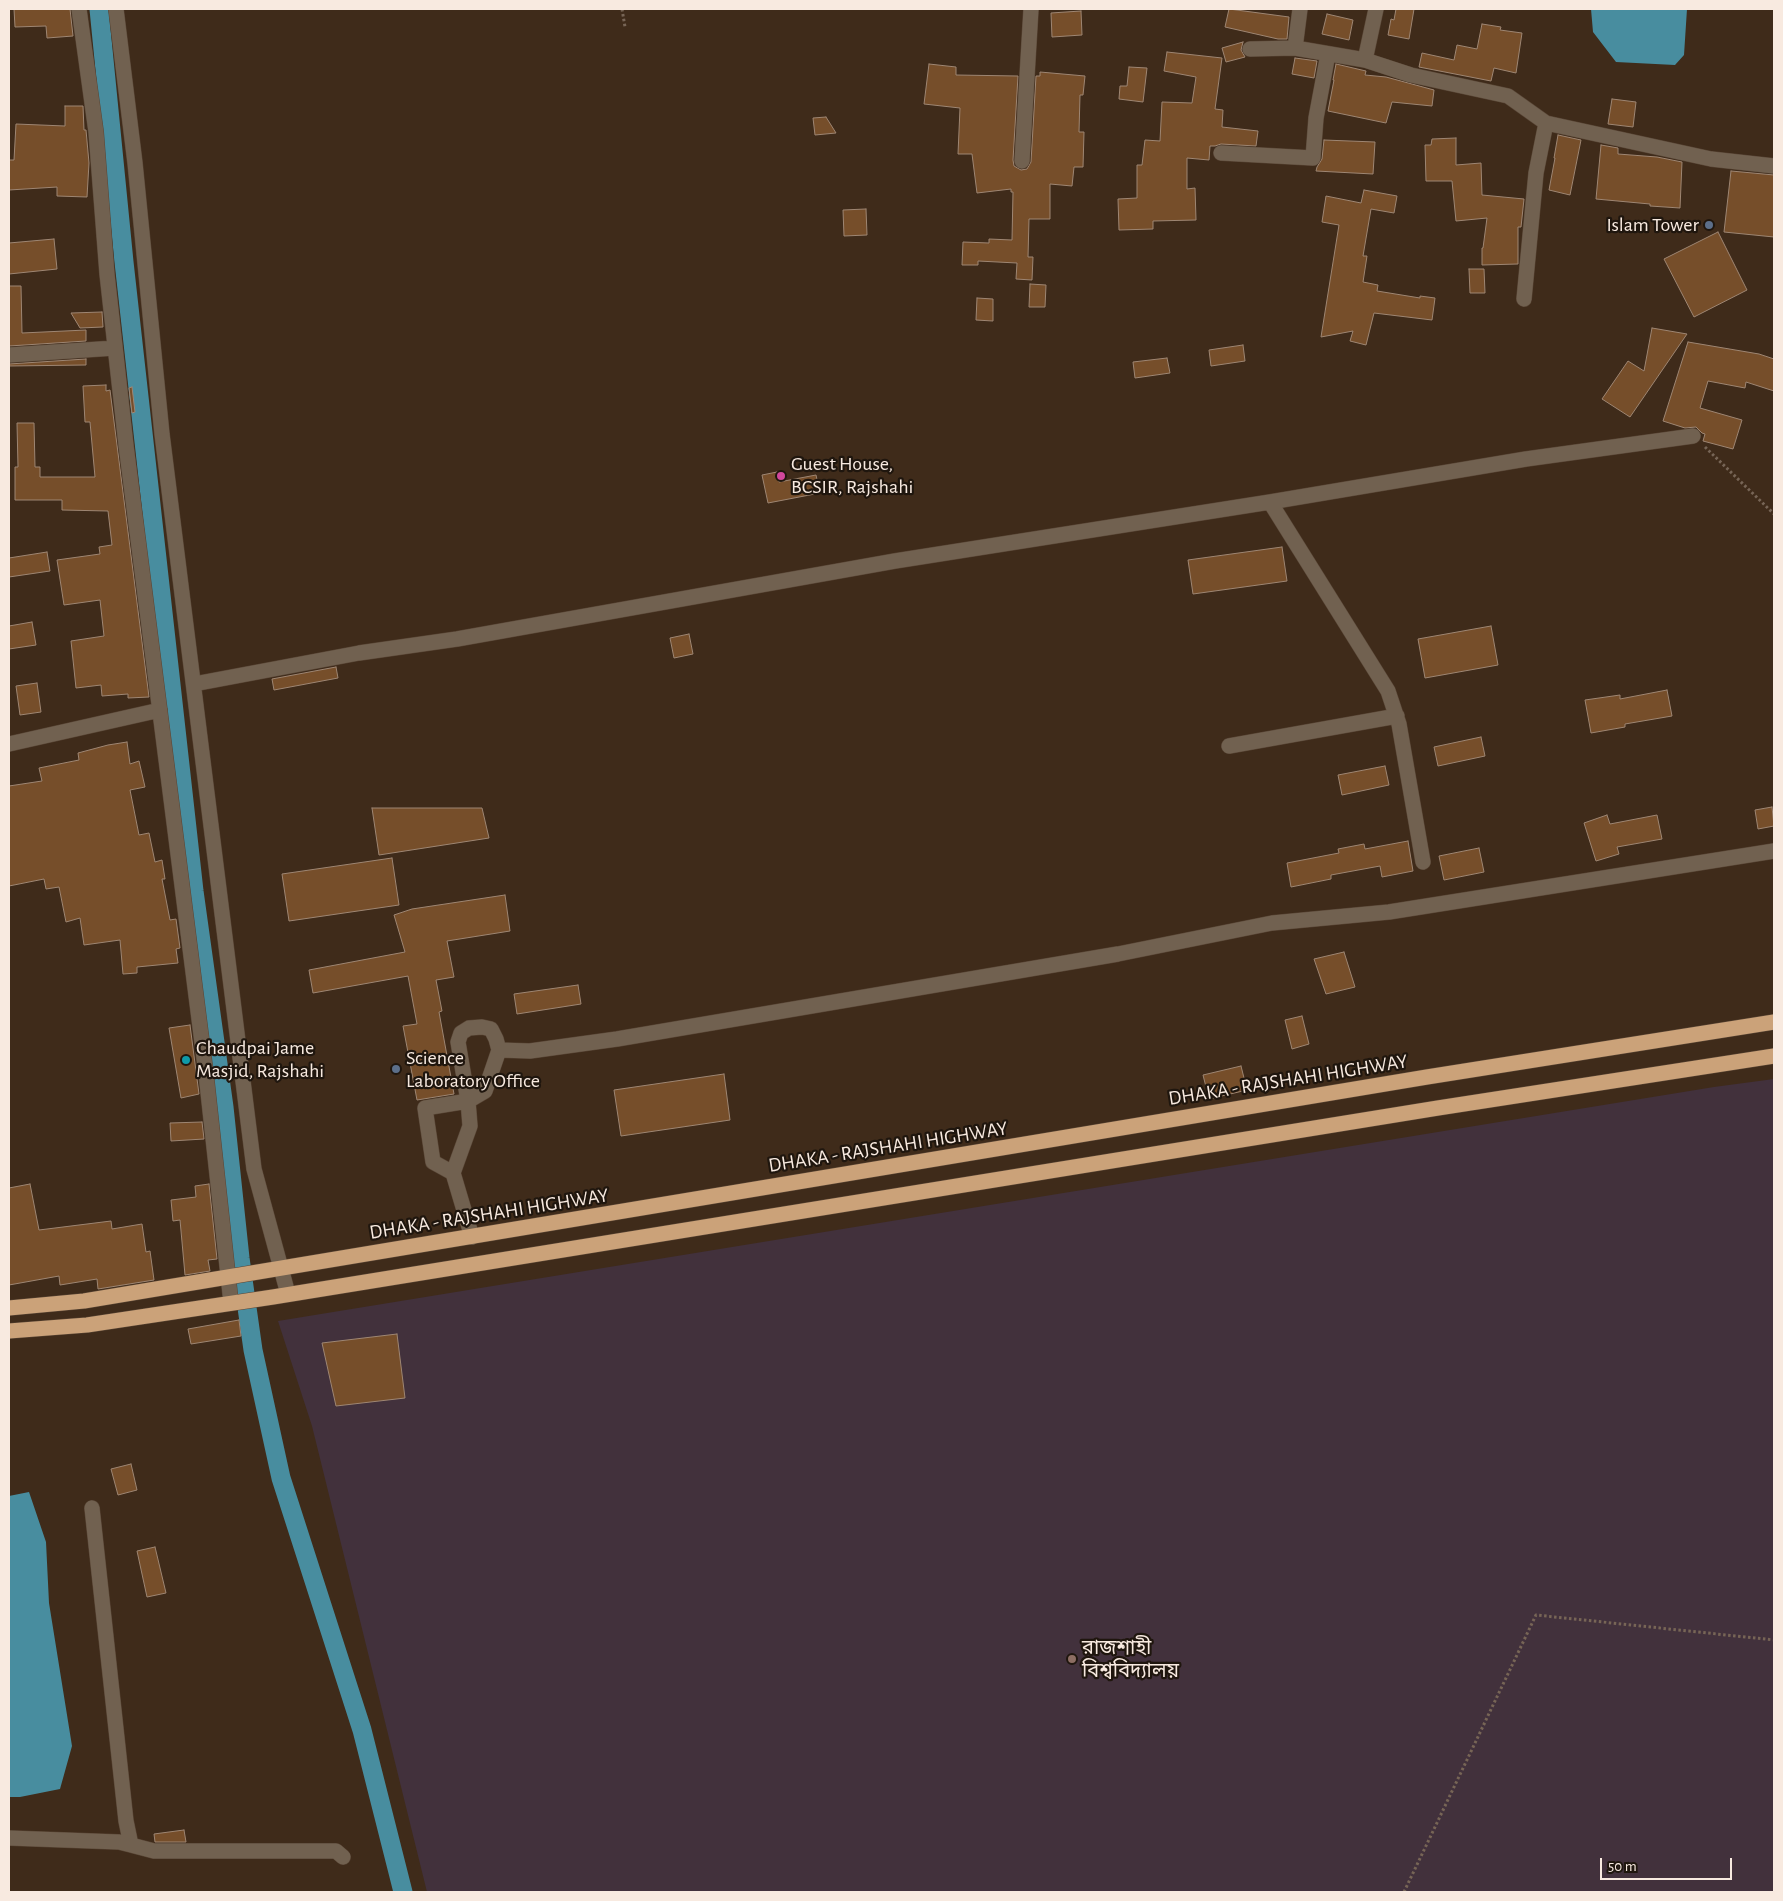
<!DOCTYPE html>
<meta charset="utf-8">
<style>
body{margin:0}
#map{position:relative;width:1783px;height:1901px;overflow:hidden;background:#3f2b1a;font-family:"Alegreya Sans",sans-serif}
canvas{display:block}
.frame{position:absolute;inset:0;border:10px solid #f8eae0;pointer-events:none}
.scale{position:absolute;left:1600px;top:1858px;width:132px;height:22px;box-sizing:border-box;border:2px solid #f8eae0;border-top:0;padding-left:6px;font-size:15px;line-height:18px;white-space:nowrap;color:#f8eae0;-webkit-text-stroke:4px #1f160e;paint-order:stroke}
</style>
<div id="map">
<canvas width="1783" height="1901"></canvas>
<div class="frame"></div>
<div class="scale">50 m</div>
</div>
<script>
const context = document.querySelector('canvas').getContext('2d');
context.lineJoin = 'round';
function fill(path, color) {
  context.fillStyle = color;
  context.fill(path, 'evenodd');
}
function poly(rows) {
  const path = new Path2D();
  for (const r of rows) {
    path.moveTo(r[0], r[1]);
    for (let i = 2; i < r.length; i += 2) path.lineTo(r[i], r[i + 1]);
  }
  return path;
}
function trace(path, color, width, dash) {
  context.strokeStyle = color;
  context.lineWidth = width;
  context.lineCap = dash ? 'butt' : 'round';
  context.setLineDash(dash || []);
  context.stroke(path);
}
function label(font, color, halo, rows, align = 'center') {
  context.font = font + ' "Alegreya Sans","Noto Sans Bengali",sans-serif';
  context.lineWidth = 4.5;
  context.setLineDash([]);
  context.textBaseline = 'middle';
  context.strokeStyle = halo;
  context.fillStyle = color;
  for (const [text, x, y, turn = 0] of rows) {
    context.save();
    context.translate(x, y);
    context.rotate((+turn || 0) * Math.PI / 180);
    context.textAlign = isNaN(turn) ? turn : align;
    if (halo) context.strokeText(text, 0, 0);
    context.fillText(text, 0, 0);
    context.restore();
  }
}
const education = poly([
 [1774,1079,1774,1892,427,1892,312,1426,278,1321,1714,1087]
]);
const water = poly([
 [1591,9,1687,9,1684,55,1675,65,1616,62,1593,32],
 [29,1492,46,1542,49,1603,72,1746,60,1789,20,1797,9,1797,9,1496]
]);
const canal = poly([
 [99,9,124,262,194,891,224,1107,240,1258,253,1350,281,1478,362,1730,403,1892]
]);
const building = poly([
 [14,9,70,9,73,36,47,38,46,26,15,27,14,9],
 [1229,9,1289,17,1287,39,1278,39,1225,27,1229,9],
 [1396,9,1414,9,1409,39,1388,35,1391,19,1394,20,1396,9],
 [1081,11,1082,35,1052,37,1051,13,1081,11],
 [1327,14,1353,20,1349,40,1322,34,1327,14],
 [1482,24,1501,27,1500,30,1522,33,1516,73,1494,68,1491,81,1419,67,1422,53,1454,60,1457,45,1477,49,1482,24],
 [1243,42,1241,50,1245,57,1226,62,1222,48,1243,42],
 [1167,52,1222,58,1215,109,1223,110,1222,127,1258,131,1256,146,1221,144,1215,146,1210,146,1209,160,1187,158,1187,189,1195,188,1196,220,1153,221,1153,229,1119,230,1118,199,1137,198,1137,165,1142,165,1145,140,1160,141,1162,102,1192,103,1196,77,1164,71,1167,52],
 [1295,58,1317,61,1314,78,1292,74,1295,58],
 [929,64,956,67,956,75,1018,76,1013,160,1014,166,1021,170,1027,169,1031,162,1036,76,1040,76,1040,72,1085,76,1083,95,1080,95,1079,132,1084,132,1083,167,1074,167,1072,186,1050,184,1050,219,1029,219,1028,257,1033,257,1032,280,1016,279,1017,263,978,261,978,265,962,265,963,242,989,243,989,239,1012,240,1013,192,1011,192,1011,189,977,193,972,154,958,154,960,108,924,104,929,64],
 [1336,64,1366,71,1365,75,1386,77,1434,90,1432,106,1392,102,1386,123,1328,111,1334,80,1333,80,1336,64],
 [1129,67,1147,68,1143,102,1119,99,1120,86,1127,86,1129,67],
 [1612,99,1636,102,1633,127,1608,124,1612,99],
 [65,106,83,106,84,130,86,130,89,163,87,197,57,196,57,187,9,190,9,160,14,160,16,124,65,126,65,106],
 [826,117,836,133,815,135,813,118,826,117],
 [1558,135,1581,140,1570,195,1549,190,1555,158,1554,158,1558,135],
 [1456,138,1456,165,1481,163,1482,195,1524,199,1521,227,1518,227,1518,264,1482,265,1482,248,1483,248,1487,218,1456,221,1452,181,1426,181,1425,145,1431,145,1432,139,1456,138],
 [1324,140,1375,142,1373,174,1316,171,1317,167,1322,159,1324,140],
 [1601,145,1618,148,1618,154,1657,157,1682,162,1680,208,1650,206,1650,204,1596,199,1601,145],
 [1731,171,1774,175,1774,237,1724,232,1731,171],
 [1364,190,1397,196,1394,213,1371,209,1363,256,1367,256,1363,282,1378,285,1377,291,1420,298,1420,296,1435,298,1432,320,1374,313,1366,345,1350,341,1353,331,1321,337,1339,225,1322,222,1326,196,1361,203,1364,190],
 [866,209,867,235,844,236,843,210,866,209],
 [1718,232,1747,290,1694,317,1664,259,1718,232],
 [54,239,57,269,9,274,9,243,54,239],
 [1469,269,1484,269,1485,293,1470,293,1469,269],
 [1030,284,1046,285,1045,307,1029,307,1030,284],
 [9,286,21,286,22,333,86,330,86,341,9,346,9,286],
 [977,298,993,299,993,321,976,320,977,298],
 [102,312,103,327,80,328,71,313,102,312],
 [1652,328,1687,334,1630,417,1602,399,1628,361,1644,371,1652,328],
 [1688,342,1759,354,1774,359,1774,391,1746,382,1745,388,1708,381,1700,408,1742,420,1733,449,1703,441,1705,434,1702,433,1696,427,1685,428,1663,421,1688,342],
 [1243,345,1245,361,1211,366,1209,350,1243,345],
 [1167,358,1170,373,1135,378,1133,362,1167,358],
 [86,359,86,365,9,366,9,364,86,359],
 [106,385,106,391,110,390,149,697,128,698,128,694,102,696,101,685,76,688,71,641,104,636,100,600,64,605,57,560,100,554,99,547,112,545,108,511,62,510,62,500,15,500,15,467,18,467,17,423,34,423,35,467,40,467,40,477,95,477,90,422,85,422,83,386,106,385],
 [132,387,135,412,132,413,129,388,132,387],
 [777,472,779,482,816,475,820,493,768,503,762,475,777,472],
 [1282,547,1287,581,1193,594,1188,560,1282,547],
 [47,552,50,571,9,577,9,558,47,552],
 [32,622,36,645,9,649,9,626,32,622],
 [1491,626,1498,665,1425,678,1418,639,1491,626],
 [689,634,693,654,674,658,670,638,689,634],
 [336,667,338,678,274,690,272,679,336,667],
 [37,683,41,712,20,715,16,686,37,683],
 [1667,690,1672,716,1625,724,1625,727,1591,733,1585,700,1620,695,1620,699,1667,690],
 [1481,737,1485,756,1438,766,1434,747,1481,737],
 [127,742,130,764,139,761,145,787,130,790,139,835,149,833,155,862,162,860,165,879,162,879,170,920,176,919,180,948,176,949,178,963,137,967,137,973,123,974,120,940,84,945,80,918,66,922,59,887,46,889,44,879,9,886,9,786,42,781,39,768,79,760,78,753,108,745,127,742],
 [1385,766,1389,785,1342,795,1338,775,1385,766],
 [1772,807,1774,826,1758,829,1755,810,1772,807],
 [372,808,482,808,489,838,379,855,372,808],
 [1607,815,1610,824,1657,815,1662,839,1617,847,1619,854,1596,861,1584,823,1607,815],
 [1408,841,1413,871,1382,877,1380,866,1331,875,1331,879,1291,887,1287,863,1339,853,1338,849,1364,844,1365,849,1408,841],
 [1479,848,1484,872,1444,880,1439,856,1479,848],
 [392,858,399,905,289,921,282,874,392,858],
 [505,895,510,931,447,941,454,977,436,980,442,1011,439,1012,454,1094,417,1100,403,1026,417,1024,408,976,313,993,309,970,405,952,394,915,412,909,505,895],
 [1344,952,1355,987,1326,994,1314,959,1344,952],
 [578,985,581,1004,517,1014,514,994,578,985],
 [1302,1016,1309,1044,1292,1049,1285,1020,1302,1016],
 [190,1025,199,1094,181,1098,169,1028,190,1025],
 [1241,1066,1247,1090,1209,1099,1203,1075,1241,1066],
 [724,1074,730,1120,621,1136,614,1090,724,1074],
 [202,1122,204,1139,171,1141,170,1123,202,1122],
 [30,1184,39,1230,111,1221,112,1229,142,1224,146,1252,150,1251,154,1280,98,1289,97,1279,60,1285,59,1276,9,1285,9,1188,30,1184],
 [209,1184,217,1259,208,1260,210,1271,185,1275,180,1220,173,1221,171,1200,196,1197,195,1186,209,1184],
 [239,1320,241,1336,191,1344,188,1329,239,1320],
 [397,1334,405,1398,336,1406,322,1343,397,1334],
 [131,1464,137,1490,118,1495,111,1469,131,1464],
 [155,1547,166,1593,147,1597,137,1551,155,1547],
 [184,1830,186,1842,155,1842,154,1834,184,1830]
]);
const path = poly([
 [622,9,625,27],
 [1705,447,1774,514],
 [1404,1892,1536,1615,1774,1640]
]);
const minor = poly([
 [79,9,96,132,107,274,126,445,206,1074,231,1303],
 [116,9,135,163,162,434,254,1169,288,1294],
 [1300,9,1295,48,1365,60,1376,9],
 [1250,49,1295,48],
 [1365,60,1411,75,1508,96,1546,123],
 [1221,153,1313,158,1316,118,1328,54],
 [1022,161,1031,9],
 [1524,299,1536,173,1546,123,1711,159,1774,166],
 [9,355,115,348],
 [1270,502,1388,691,1399,724,1423,862],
 [194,684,359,653,457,639,895,561,1270,502,1526,459,1693,436],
 [9,744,160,710],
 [1229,746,1397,716],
 [499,1050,530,1051,617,1039,1118,954,1272,923,1389,912,1774,851],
 [453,1173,433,1162,425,1108,468,1101,485,1091,499,1050,496,1039,491,1029,482,1027,469,1028,461,1033,458,1042,468,1101,470,1126,453,1173,472,1237],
 [9,1838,119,1842,131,1845,126,1821,92,1508],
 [131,1845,154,1851,336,1851,343,1857]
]);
const highway = poly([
 [9,1308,84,1301,1427,1077,1774,1022],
 [9,1331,87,1325,273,1297,1438,1108,1774,1056]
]);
const markers = [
 [1709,225,5,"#5c6f8a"],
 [781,476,5,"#d1479c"],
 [186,1060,5,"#0f9aa8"],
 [396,1069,5,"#5c6f8a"],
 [1072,1659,5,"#8d6e63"]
];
const poiNames = [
 ["Islam Tower",1699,225,"right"],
 ["Guest House,",791,464],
 ["BCSIR, Rajshahi",791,487],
 ["Chaudpai Jame",196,1048],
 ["Masjid, Rajshahi",196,1071],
 ["Science",406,1058],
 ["Laboratory Office",406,1081],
 ["রাজশাহী",1082,1648],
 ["বিশ্ববিদ্যালয়",1082,1671]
];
const streetNames = [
 ["DHAKA - RAJSHAHI HIGHWAY",1288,1080,-9],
 ["DHAKA - RAJSHAHI HIGHWAY",888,1147,-9],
 ["DHAKA - RAJSHAHI HIGHWAY",489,1214,-9]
];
fill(education, '#42313c');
fill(water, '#488d9f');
trace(canal, '#488d9f', 19);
fill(building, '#764e2a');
trace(building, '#9e8673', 1);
trace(minor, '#594636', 16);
trace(highway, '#594636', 16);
trace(path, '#776556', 3, [2.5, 2.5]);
trace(minor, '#716150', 15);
trace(highway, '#cba279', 15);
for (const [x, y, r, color] of markers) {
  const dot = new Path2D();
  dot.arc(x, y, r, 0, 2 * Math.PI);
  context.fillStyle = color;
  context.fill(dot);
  trace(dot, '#1f160e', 2);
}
label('20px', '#f8eae0', '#1f160e', poiNames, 'left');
label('20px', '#f8eae0', '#1f160e', streetNames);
</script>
